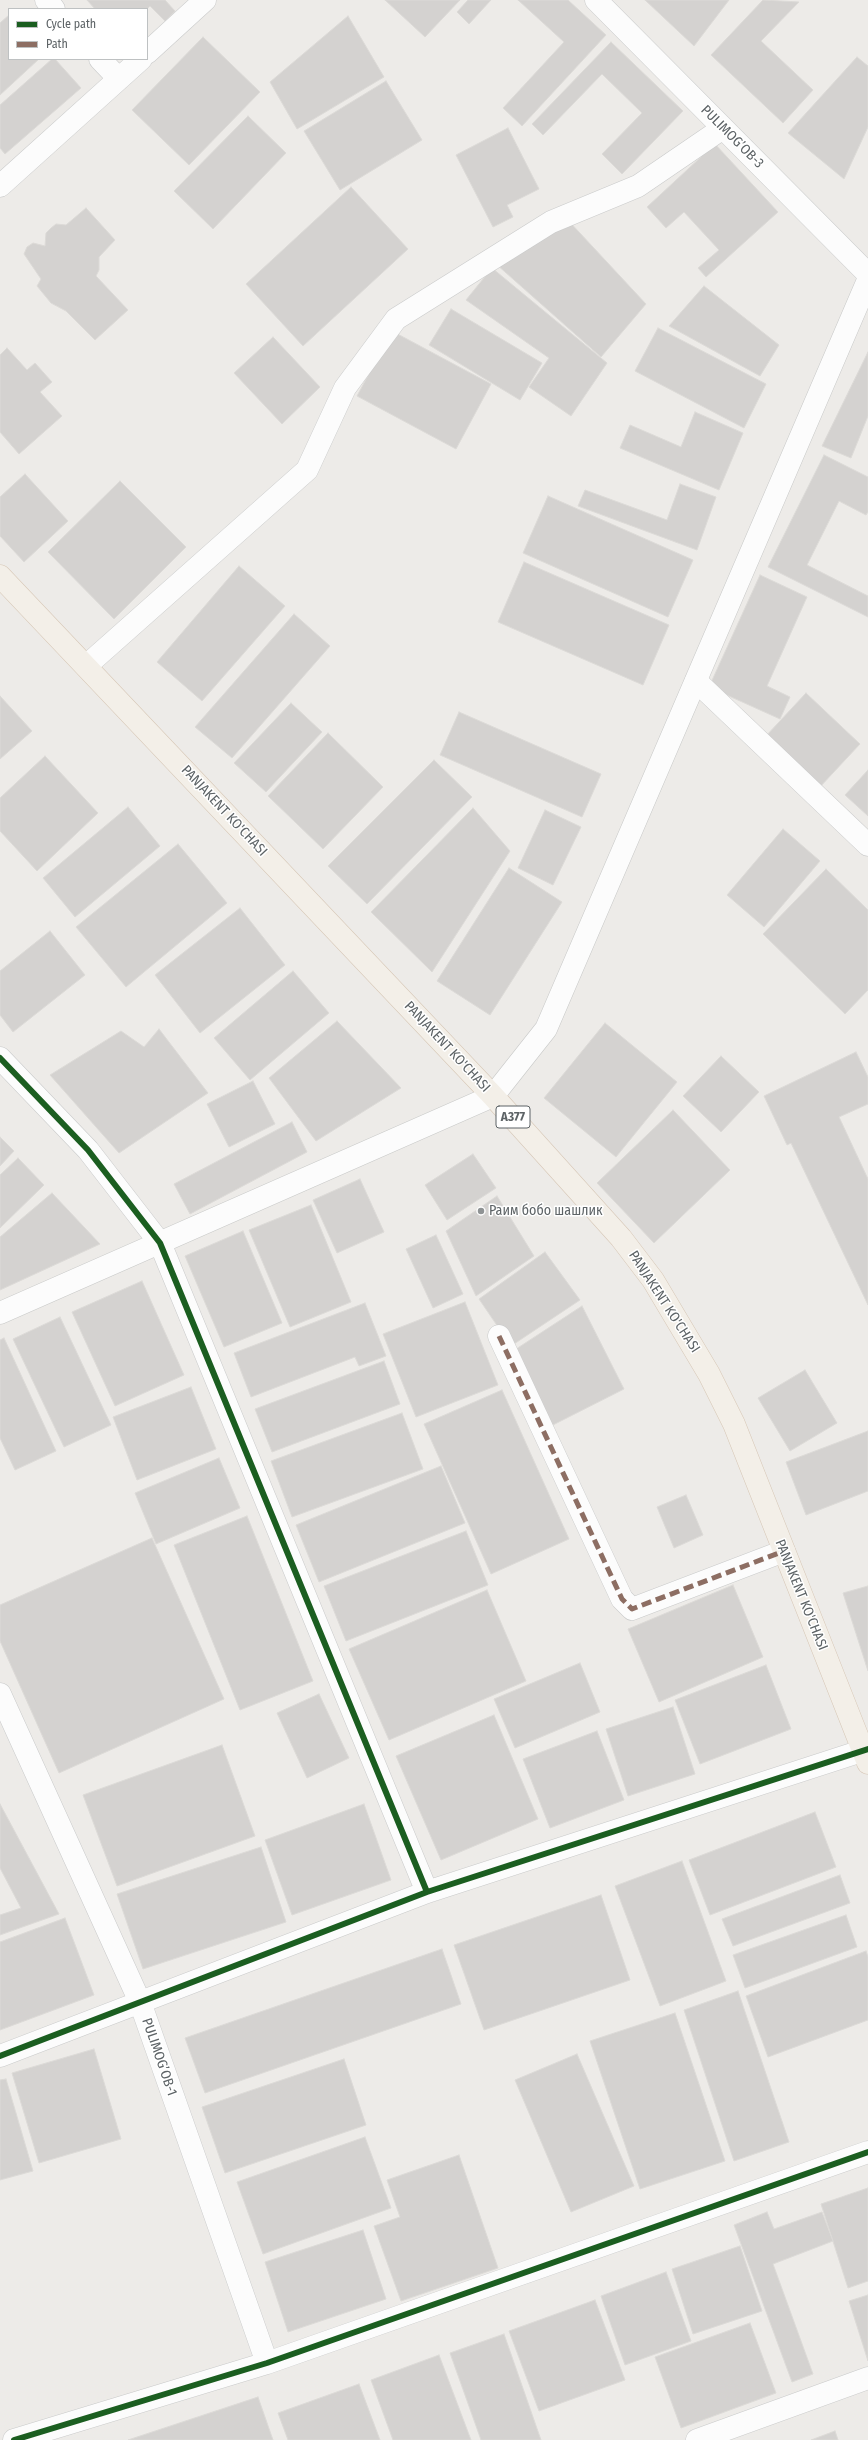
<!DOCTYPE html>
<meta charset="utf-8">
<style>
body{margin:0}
#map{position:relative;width:868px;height:2440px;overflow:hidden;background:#edebe8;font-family:"Fira Sans Condensed",sans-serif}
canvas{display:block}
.legend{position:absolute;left:8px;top:8px;width:140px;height:52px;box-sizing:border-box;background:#fff;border:1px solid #bec1c2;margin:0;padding:5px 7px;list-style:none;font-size:12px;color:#5d6366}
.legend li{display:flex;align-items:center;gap:8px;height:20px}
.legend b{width:20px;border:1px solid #bec1c2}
</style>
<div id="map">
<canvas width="868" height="2440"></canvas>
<ul class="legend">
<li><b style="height:5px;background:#1b5e20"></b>Cycle path</li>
<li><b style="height:5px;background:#8d6e63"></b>Path</li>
</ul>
</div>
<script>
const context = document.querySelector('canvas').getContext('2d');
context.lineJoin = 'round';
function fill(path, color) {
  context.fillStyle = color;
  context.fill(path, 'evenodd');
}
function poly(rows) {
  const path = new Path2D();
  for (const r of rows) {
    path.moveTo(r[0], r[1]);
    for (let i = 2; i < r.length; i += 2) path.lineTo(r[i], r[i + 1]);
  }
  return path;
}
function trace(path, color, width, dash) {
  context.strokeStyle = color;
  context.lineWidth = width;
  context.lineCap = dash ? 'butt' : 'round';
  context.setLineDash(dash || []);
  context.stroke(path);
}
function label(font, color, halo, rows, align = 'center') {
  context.font = font + ' "Fira Sans Condensed",sans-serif';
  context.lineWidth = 3;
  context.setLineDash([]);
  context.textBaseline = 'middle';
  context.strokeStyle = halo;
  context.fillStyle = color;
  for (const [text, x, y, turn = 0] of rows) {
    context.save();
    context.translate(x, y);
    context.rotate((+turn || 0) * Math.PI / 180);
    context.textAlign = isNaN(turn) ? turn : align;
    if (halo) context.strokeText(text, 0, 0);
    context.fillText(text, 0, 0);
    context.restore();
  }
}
const building = poly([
 [87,0,165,0,175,11,165,21,150,6,147,9,95,9,87,0],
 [385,0,460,0,425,37,385,0],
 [468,0,491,0,469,24,457,12,468,0],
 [518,0,568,0,606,35,522,126,503,108,564,42,518,0],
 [645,0,729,0,694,46,645,0],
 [763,0,799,2,761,41,813,90,783,123,711,55,763,0],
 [9,15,9,59,39,59,0,95,0,23,9,15],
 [348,16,384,77,297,129,270,82,348,16],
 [203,37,260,92,189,165,132,110,203,37],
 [611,42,683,111,622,174,602,154,642,113,602,74,543,135,532,124,611,42],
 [857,57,868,66,868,127,844,179,788,133,857,57],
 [52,59,55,59,81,88,5,154,0,148,0,105,52,59],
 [386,81,422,140,340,190,304,131,386,81],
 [248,116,286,153,213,229,174,191,248,116],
 [508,128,539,189,507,205,513,217,493,227,456,155,508,128],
 [715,144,778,212,706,277,698,268,719,250,684,212,666,228,647,207,715,144],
 [351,187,408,249,303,346,246,284,351,187],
 [86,208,115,240,99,257,99,270,96,276,128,310,95,340,66,311,51,303,37,286,41,279,24,254,27,247,33,243,45,246,46,233,51,228,56,224,66,225,86,208],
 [566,218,646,304,601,357,496,264,566,218],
 [492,268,607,363,571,416,529,387,549,358,466,300,492,268],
 [704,286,779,345,760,376,669,326,704,286],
 [451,309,542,363,520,400,429,345,451,309],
 [658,328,766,384,744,428,635,371,658,328],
 [392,331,491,384,456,449,357,396,392,331],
 [273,337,320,387,282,424,234,373,273,337],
 [7,348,27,370,35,363,52,382,40,392,62,416,19,454,0,432,0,355,7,348],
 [868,352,868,416,851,458,822,446,868,352],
 [695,412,743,433,719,490,620,448,630,425,681,447,695,412],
 [824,455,868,477,868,512,866,515,839,501,807,565,868,596,868,617,768,567,824,455],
 [25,474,68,521,24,562,0,536,0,497,25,474],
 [120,481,186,547,114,619,48,552,120,481],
 [680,484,716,497,697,550,578,506,585,490,667,520,680,484],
 [548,496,693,560,668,617,523,553,548,496],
 [524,562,669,625,643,685,498,622,524,562],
 [239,566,285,606,202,701,157,662,239,566],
 [760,575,807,597,767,686,790,697,780,719,709,687,760,575],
 [294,614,330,646,232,758,195,727,294,614],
 [806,693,860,744,819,788,765,737,806,693],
 [0,696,32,731,0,759,0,696],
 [291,703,322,732,266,792,234,763,291,703],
 [459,712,601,774,582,817,440,755,459,712],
 [328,733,383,787,323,849,268,796,328,733],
 [45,756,98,813,37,871,0,831,0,798,45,756],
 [434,760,472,797,367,904,328,866,434,760],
 [868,770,868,816,845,795,868,770],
 [128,807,160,846,75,917,43,878,128,807],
 [473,808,510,851,432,972,371,912,473,808],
 [545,810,581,827,553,885,518,868,545,810],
 [783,829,820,861,764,927,727,895,783,829],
 [178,844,227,903,126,987,76,927,178,844],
 [509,868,562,902,490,1015,437,981,509,868],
 [826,869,868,910,868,990,845,1014,763,934,826,869],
 [240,908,285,965,200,1033,155,975,240,908],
 [50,931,85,975,13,1032,0,1015,0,971,50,931],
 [293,971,329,1013,250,1080,214,1038,293,971],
 [337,1021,401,1088,316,1141,269,1078,337,1021],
 [605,1023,677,1082,616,1157,544,1098,605,1023],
 [159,1029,208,1093,119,1153,50,1075,121,1031,144,1047,159,1029],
 [856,1052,868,1077,868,1104,839,1117,868,1179,868,1305,791,1143,787,1145,764,1096,856,1052],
 [721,1056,759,1092,721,1132,683,1096,721,1056],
 [253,1081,275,1124,229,1147,207,1104,253,1081],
 [673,1110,730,1170,654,1243,597,1183,673,1110],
 [292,1122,307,1152,190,1214,174,1184,292,1122],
 [0,1137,14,1151,0,1166,0,1137],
 [473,1154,496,1188,447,1220,425,1185,473,1154],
 [18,1158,44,1185,0,1228,0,1175,18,1158],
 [360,1179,384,1232,337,1253,313,1200,360,1179],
 [52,1193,100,1244,0,1290,0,1237,52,1193],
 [497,1196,534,1256,476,1296,446,1231,497,1196],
 [311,1205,351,1302,290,1327,249,1230,311,1205],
 [243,1231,282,1323,224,1347,185,1256,243,1231],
 [436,1235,463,1294,433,1308,406,1249,436,1235],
 [545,1252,580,1300,511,1346,479,1299,545,1252],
 [142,1281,184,1375,115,1406,72,1312,142,1281],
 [465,1302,498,1385,416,1417,383,1334,465,1302],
 [365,1303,386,1356,359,1366,355,1357,251,1397,234,1353,365,1303],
 [582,1306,624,1389,545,1429,510,1353,582,1306],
 [60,1317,111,1425,64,1447,13,1339,60,1317],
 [4,1338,56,1451,15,1470,0,1438,0,1340,4,1338],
 [384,1361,400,1404,272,1452,255,1409,384,1361],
 [805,1370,837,1423,790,1451,758,1398,805,1370],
 [191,1387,216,1449,137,1480,113,1417,191,1387],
 [502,1390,569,1539,491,1574,424,1424,502,1390],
 [402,1413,423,1469,292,1517,271,1461,402,1413],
 [868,1431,868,1491,806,1515,786,1462,868,1431],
 [219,1458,240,1508,156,1544,135,1493,219,1458],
 [441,1466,465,1523,319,1582,296,1525,441,1466],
 [686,1495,703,1535,674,1548,657,1507,686,1495],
 [247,1516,313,1681,240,1710,174,1545,247,1516],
 [466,1531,488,1585,346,1641,324,1586,466,1531],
 [152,1538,224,1699,59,1773,0,1641,0,1605,152,1538],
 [733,1585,763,1657,659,1702,628,1629,733,1585],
 [868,1586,868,1671,843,1593,868,1586],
 [487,1590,526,1681,389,1740,349,1649,487,1590],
 [580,1663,600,1712,515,1748,494,1699,580,1663],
 [766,1665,791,1729,700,1764,675,1700,766,1665],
 [319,1694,349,1758,307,1778,277,1713,319,1694],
 [673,1707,695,1774,628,1796,606,1729,673,1707],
 [494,1715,538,1819,441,1860,396,1756,494,1715],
 [597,1731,624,1800,550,1828,523,1759,597,1731],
 [222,1745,255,1836,117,1886,83,1795,222,1745],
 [0,1804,59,1914,0,1935,0,1915,21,1908,0,1868,0,1804],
 [364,1804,391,1880,292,1915,265,1840,364,1804],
 [815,1812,836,1867,710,1915,689,1860,815,1812],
 [261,1847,286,1922,143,1969,117,1894,261,1847],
 [682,1861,726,1981,660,2006,615,1886,682,1861],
 [840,1875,850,1903,733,1946,722,1919,840,1875],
 [601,1895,630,1980,484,2030,454,1945,601,1895],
 [846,1915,857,1947,745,1988,733,1955,846,1915],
 [65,1918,94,1995,0,2030,0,1942,65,1918],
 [442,1949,461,2004,205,2093,185,2038,442,1949],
 [866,1951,868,1957,868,2020,768,2057,746,1996,866,1951],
 [738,1991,789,2142,734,2161,684,2010,738,1991],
 [675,2013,725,2161,640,2189,590,2041,675,2013],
 [94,2049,121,2139,39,2163,12,2073,94,2049],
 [577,2054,634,2186,571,2212,515,2080,577,2054],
 [344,2059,366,2125,225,2173,202,2107,344,2059],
 [6,2079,33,2171,0,2180,0,2080,6,2079],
 [365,2137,391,2208,263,2254,237,2182,365,2137],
 [459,2155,498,2268,401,2301,374,2226,400,2217,387,2180,459,2155],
 [868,2188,868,2281,848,2288,821,2204,868,2188],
 [767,2212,774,2229,822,2212,833,2241,773,2264,813,2374,792,2382,734,2225,767,2212],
 [363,2230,386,2299,288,2332,265,2262,363,2230],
 [740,2246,762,2311,693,2334,672,2269,740,2246],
 [666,2272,691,2341,625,2365,601,2296,666,2272],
 [868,2295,868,2361,849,2301,868,2295],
 [595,2300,625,2380,539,2411,509,2331,595,2300],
 [750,2323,776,2393,681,2428,655,2357,750,2323],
 [504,2334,541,2440,481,2440,450,2353,504,2334],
 [439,2355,471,2440,393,2440,371,2380,439,2355],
 [359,2384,380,2440,288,2440,278,2413,359,2384],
 [258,2397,273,2440,128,2440,258,2397],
 [835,2431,838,2440,811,2440,835,2431]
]);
const street = poly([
 [46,0,54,9],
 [596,0,868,274],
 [147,53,205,0],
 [100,59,119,79],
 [0,186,141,59],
 [86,666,307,470,345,388,396,319,551,222,638,186,723,128],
 [696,681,868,845],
 [0,1058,88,1150,160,1243,427,1892],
 [499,1336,622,1599,632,1609,784,1551],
 [0,1694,140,2002,267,2363],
 [0,2056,427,1892,868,1749],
 [14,2440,267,2363,868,2152],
 [697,2440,868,2378]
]);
const secondary = poly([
 [0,1313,493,1096,546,1029,868,280]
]);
const primary = poly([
 [0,576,493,1096,621,1238,653,1280,709,1374,734,1424,868,1763]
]);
const quiet = poly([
 [499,1336,622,1599,632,1609,784,1551]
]);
const cycleway = poly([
 [0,1058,88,1150,160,1243,427,1892],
 [0,2056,427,1892,868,1749],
 [14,2440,267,2363,868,2152]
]);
const markers = [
 [481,1211,4,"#8f9394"]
];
const shields = [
 [513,1117,34]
];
const shieldNames = [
 ["A377",513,1117]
];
const streetNames = [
 ["PULIMOG’OB-3",732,137,45],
 ["PANJAKENT KO'CHASI",224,811,47],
 ["PANJAKENT KO'CHASI",447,1047,47],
 ["PANJAKENT KO'CHASI",664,1302,57],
 ["PANJAKENT KO'CHASI",801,1595,68],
 ["PULIMOG’OB-1",159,2057,71]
];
const poiNames = [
 ["Раим бобо шашлик",489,1211]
];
fill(building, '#d4d2d0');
trace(building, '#dcdad7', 1);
trace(street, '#c9caca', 23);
trace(secondary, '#c7c8c7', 23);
trace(primary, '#d6c6b5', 23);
trace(street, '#fcfcfc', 22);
trace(secondary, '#fcfcfc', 22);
trace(primary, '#f3efe8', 22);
trace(quiet, '#8d6e63', 5, [10, 5]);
trace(cycleway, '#1b5e20', 6);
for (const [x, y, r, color] of markers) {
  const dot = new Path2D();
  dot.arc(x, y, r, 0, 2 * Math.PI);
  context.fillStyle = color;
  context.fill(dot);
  trace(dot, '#fff', 1.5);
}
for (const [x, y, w] of shields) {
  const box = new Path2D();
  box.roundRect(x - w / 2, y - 11, w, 22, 3);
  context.fillStyle = '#fff';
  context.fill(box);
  trace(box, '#5d6366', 1);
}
label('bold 13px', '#5d6366', null, shieldNames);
label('14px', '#5d6366', '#fff', streetNames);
label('14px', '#5d6366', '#fff', poiNames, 'left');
</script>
